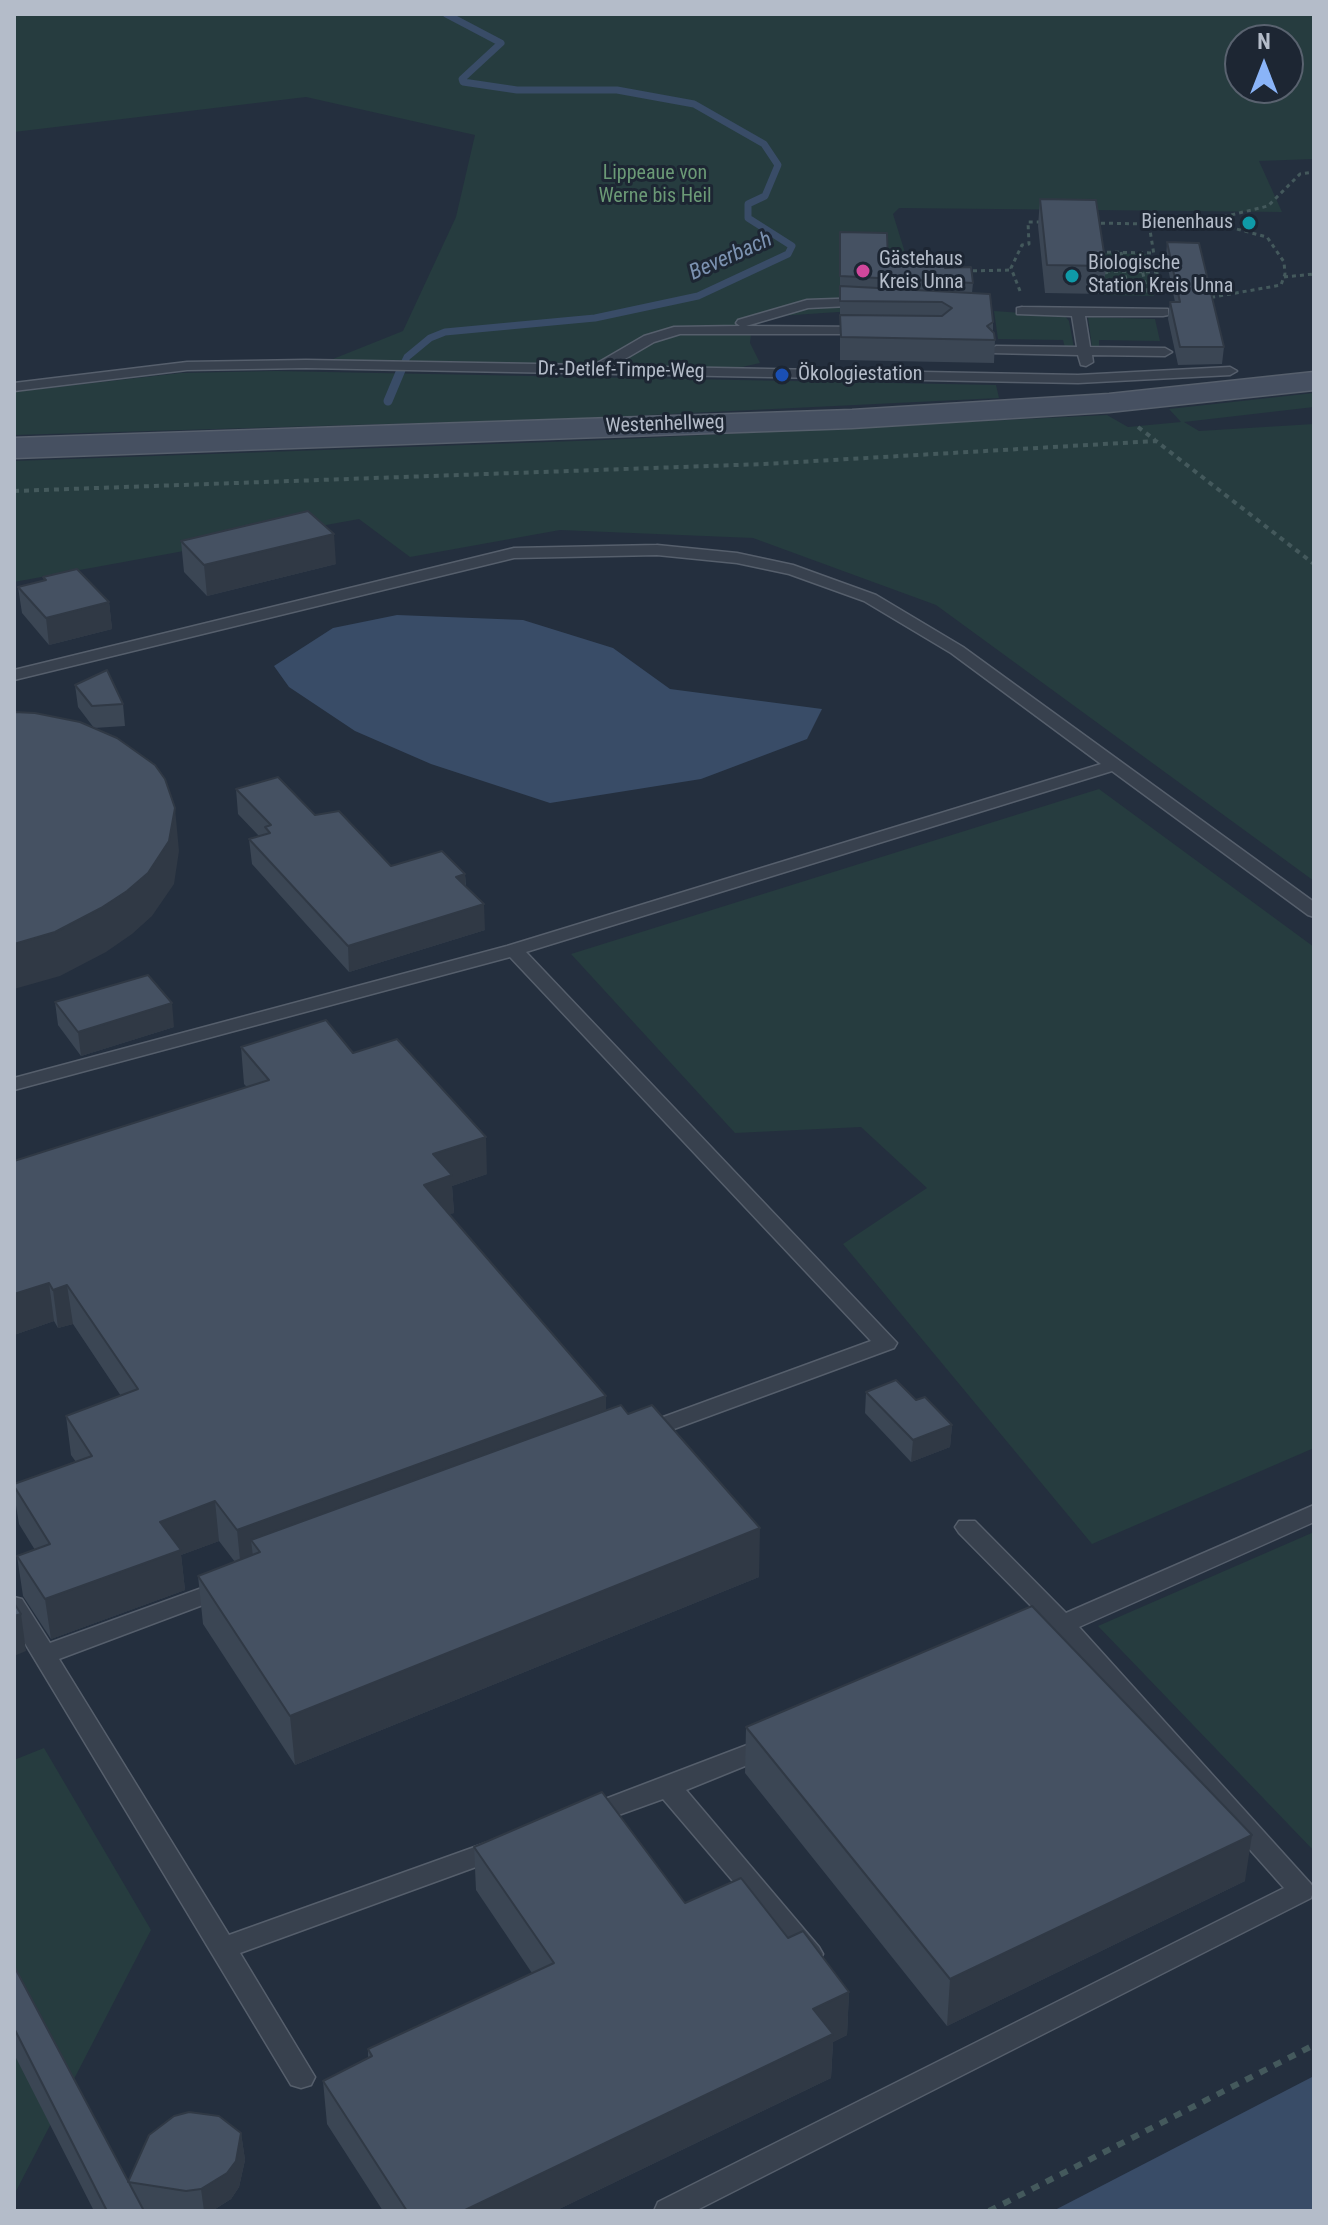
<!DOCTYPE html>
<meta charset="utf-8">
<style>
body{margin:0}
#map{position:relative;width:1328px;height:2225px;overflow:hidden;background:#242f3e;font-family:"Roboto Condensed",sans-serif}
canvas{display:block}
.frame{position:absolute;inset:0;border:16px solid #b4bcc9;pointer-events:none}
.north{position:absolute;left:1224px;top:24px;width:80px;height:80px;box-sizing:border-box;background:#1d2633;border:2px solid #59626f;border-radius:50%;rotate:0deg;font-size:22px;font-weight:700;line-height:32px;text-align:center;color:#b4bcc9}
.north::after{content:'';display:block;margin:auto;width:28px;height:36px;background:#8ab4f8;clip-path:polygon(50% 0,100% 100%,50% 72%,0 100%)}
</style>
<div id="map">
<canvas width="1328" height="2225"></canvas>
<div class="frame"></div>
<div class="north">N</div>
</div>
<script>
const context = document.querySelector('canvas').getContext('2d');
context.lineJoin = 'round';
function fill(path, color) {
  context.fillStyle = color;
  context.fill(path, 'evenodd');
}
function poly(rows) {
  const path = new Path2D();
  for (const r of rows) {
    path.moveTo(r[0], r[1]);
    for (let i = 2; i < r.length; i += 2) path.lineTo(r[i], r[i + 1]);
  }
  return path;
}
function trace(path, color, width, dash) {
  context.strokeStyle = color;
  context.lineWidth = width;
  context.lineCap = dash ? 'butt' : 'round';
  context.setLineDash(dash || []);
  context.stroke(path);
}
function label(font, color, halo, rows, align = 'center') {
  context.font = font + ' "Roboto Condensed",sans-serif';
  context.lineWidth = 6;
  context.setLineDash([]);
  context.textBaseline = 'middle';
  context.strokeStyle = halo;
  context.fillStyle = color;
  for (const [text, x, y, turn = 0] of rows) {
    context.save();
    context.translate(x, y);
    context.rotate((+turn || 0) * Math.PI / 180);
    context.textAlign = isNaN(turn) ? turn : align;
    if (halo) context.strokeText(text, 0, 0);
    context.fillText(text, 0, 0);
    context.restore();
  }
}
const green = poly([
 [14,14,1314,14,1314,159,1259,161,1282,212,899,208,893,214,907,259,910,319,853,311,779,316,752,326,750,343,760,363,733,369,328,361,403,331,456,217,475,135,306,97,14,132],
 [1240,40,1288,40,1288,88,1240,88],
 [1098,253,1146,254,1154,296,1103,295],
 [994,311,1065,316,1069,321,1074,348,1065,348,1063,340,998,339],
 [1088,317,1155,319,1160,341,1099,340,1099,348,1092,347],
 [275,371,996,385,999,398,588,418,14,435,14,392,181,373],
 [1314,393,1314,407,1184,422,1199,431,1314,424,1314,881,936,605,753,538,560,530,410,557,359,519,14,582,14,461,604,440,1107,415,1128,427,1181,422,1169,409],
 [1099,789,1314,947,1314,1448,1092,1544,843,1244,927,1188,861,1127,735,1133,571,954],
 [1314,1532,1314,1851,1098,1626],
 [44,1748,151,1930,14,2195,14,1760]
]);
const water = poly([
 [397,615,523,620,613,648,670,689,822,709,807,739,701,779,550,803,431,764,355,731,289,687,274,666,333,628],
 [1314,2076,1314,2211,1053,2211]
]);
const streamFar1 = poly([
 [400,372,407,357,430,338,445,332,595,318,698,296,788,254,792,246,748,218,748,204,765,196,778,165,764,144,694,104,617,90,517,90,463,82,462,79,501,43,446,14]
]);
const stream = poly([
 [388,401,401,370]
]);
const pathFar2 = poly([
 [1206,221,1267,237,1284,262,1285,274,1281,285,1208,298],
 [1093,223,1149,224],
 [1099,252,1154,253],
 [1121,252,1128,291],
 [1104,261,1140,261,1147,291,1110,290,1104,261],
 [965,271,1012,270],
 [1106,271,1157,272],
 [1284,277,1314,274],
 [1020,291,1011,268,1022,245,1029,244,1028,222,1043,222],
 [1160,292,1149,224,1206,221,1268,206,1300,174,1314,172]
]);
const pathFar1 = poly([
 [1138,427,1155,440],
 [14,491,764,464,1156,441,1314,564]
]);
const path = poly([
 [989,2211,1314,2045]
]);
const lane = poly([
 [864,298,871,302,869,305,808,308,746,326,865,327,870,328,870,334,680,334,654,342,613,366,1078,375,1230,367,1237,371,1230,375,1078,383,306,368,187,370,14,391,14,383,187,362,306,360,594,365,644,336,674,327,740,326,736,323,738,320,807,300,864,298],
 [1022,307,1168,309,1168,315,1163,316,1085,316,1090,347,1165,348,1172,352,1165,356,1092,355,1093,362,1086,366,1081,365,1078,355,991,353,989,350,996,346,1077,347,1072,316,1017,314,1017,308,1022,307],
 [657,545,737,553,793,565,876,595,963,647,1314,902,1314,917,1308,915,1112,771,526,952,897,1343,894,1348,644,1440,636,1437,633,1432,636,1427,871,1341,510,957,14,1090,14,1078,507,946,1101,764,951,653,864,601,789,574,737,563,657,555,514,558,14,680,14,670,514,548,657,545],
 [1314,1505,1314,1522,1079,1627,1311,1884,1314,1889,1311,1898,695,2211,654,2211,658,2202,1284,1888,1059,1635,1030,1646,1021,1643,1018,1637,1021,1631,1046,1621,959,1533,955,1527,959,1521,975,1521,1066,1613,1314,1505],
 [224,1580,232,1582,236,1588,232,1594,59,1659,229,1935,497,1839,506,1842,510,1849,506,1856,240,1953,315,2077,311,2085,301,2088,291,2085,14,1625,14,1597,22,1599,50,1643,224,1580],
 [768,1737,777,1739,781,1746,777,1753,686,1790,819,1947,823,1954,819,1961,810,1965,801,1961,663,1799,588,1826,579,1823,575,1816,579,1809,768,1737]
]);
const secondary = poly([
 [1314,372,1314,390,1109,412,852,428,14,458,14,438,852,410,1109,394,1314,372]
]);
const wall = poly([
 [1040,199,1106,266,1103,294,1045,293,1038,226],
 [840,232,888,260,945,268,973,283,972,293,993,322,993,331,995,340,994,363,840,360],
 [1167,242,1224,347,1222,364,1178,365,1168,319,1170,302,1175,302,1166,259],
 [181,541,336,564,207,596,184,572],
 [43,577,109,602,112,629,49,645,22,613,18,587,44,580],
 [75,685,123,704,125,726,94,728,78,707],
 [236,789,315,815,391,866,465,874,466,886,485,930,349,972,252,864,249,839,259,836,238,814],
 [55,1002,174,1027,81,1056,58,1025],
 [241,1047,353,1053,487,1174,452,1186,454,1213,449,1214,606,1396,606,1411,759,1577,295,1765,203,1624,198,1576,235,1562,219,1541,181,1555,185,1590,51,1639,23,1596,17,1556,35,1550,19,1524,14,1493,14,1484,76,1462,71,1455,66,1416,121,1396,73,1324,58,1328,54,1321,14,1335,14,1161,247,1087,244,1084],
 [866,1392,952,1425,950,1447,911,1462,865,1413],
 [746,1727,1245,1881,947,2026,745,1773],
 [474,1847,685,1903,788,1938,849,1992,847,2035,833,2042,831,2078,555,2211,383,2211,327,2124,323,2081,368,2058,368,2049,532,1973,476,1890],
 [14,1966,128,2181,241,2133,245,2160,239,2187,231,2199,212,2211,94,2211,14,2054]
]);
const shadedWall = poly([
 [334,534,336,564,207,596,204,565],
 [109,602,112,629,49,645,46,618],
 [175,808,179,851,174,884,152,916,132,934,106,952,60,976,14,989,14,944],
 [465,874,466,900,456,877],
 [484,904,485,930,349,972,348,946],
 [172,1003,174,1027,81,1056,78,1032],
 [486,1137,487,1174,452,1186,454,1213,426,1222,424,1185,433,1154],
 [49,1283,54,1321,14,1335,14,1294],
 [67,1285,73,1324,58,1328,53,1290],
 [606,1396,606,1435,260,1552,251,1540,254,1565,241,1570,237,1530],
 [952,1425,950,1447,911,1462,913,1440],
 [215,1501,219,1541,181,1555,185,1590,51,1639,45,1599,160,1522],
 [760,1528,759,1577,295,1765,290,1716],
 [21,1614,26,1651,14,1656,14,1616],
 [1252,1835,1245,1881,947,2026,950,1979],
 [849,1992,847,2035,833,2042,831,2078,555,2211,463,2211,813,2009],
 [241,2133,245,2160,239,2187,231,2199,212,2211,204,2211,201,2189]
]);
const building = poly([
 [1040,199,1096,200,1106,266,1047,265,1040,199],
 [840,232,887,233,888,260,945,261,945,268,971,267,973,283,840,276,840,232],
 [1167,242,1199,243,1224,347,1180,347,1170,302,1180,302,1167,242],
 [840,286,990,294,993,322,987,326,994,333,995,340,841,337,840,315,942,316,952,308,942,302,840,301,840,286],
 [308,511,334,534,204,565,181,541,308,511],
 [77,569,109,602,46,618,18,587,46,580,43,577,77,569],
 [107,670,123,704,92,706,75,685,107,670],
 [14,712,35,713,80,722,117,738,155,765,165,779,175,808,169,841,148,873,127,891,101,908,55,932,14,944,14,712],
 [278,777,315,815,339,811,391,866,442,851,465,874,456,877,484,904,348,946,249,839,270,833,265,827,271,825,236,789,278,777],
 [148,975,172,1003,78,1032,55,1002,148,975],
 [326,1020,353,1053,397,1039,486,1137,433,1154,452,1175,424,1185,606,1396,237,1530,215,1501,160,1522,181,1550,45,1599,17,1556,50,1544,14,1486,14,1484,92,1456,66,1416,138,1389,67,1285,53,1290,49,1283,14,1294,14,1161,269,1080,241,1047,326,1020],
 [896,1380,916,1400,925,1397,952,1425,913,1440,866,1392,896,1380],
 [621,1405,628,1414,652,1405,760,1528,290,1716,198,1576,260,1552,251,1540,621,1405],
 [14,1603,21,1614,14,1616,14,1603],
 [1032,1606,1252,1835,950,1979,746,1727,1032,1606],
 [602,1792,685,1903,741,1878,788,1938,803,1931,849,1992,813,2009,833,2034,463,2211,407,2211,323,2081,372,2056,368,2049,554,1963,474,1847,602,1792],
 [14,1966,144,2211,107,2211,14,2028,14,1966],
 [189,2112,219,2116,241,2133,236,2161,227,2173,201,2189,186,2191,128,2182,149,2135,174,2116,189,2112]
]);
const markers = [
 [1249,223,8,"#0f9aa8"],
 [863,271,8,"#d1479c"],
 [1072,276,8,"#0f9aa8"],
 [782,375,8,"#1a4fb4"]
];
const farParknames = [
 ["Lippeaue von",655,174],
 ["Werne bis Heil",655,197]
];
const farPoinames = [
 ["Bienenhaus",1233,223,"right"],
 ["Gästehaus",879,260],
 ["Kreis Unna",879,283],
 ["Biologische",1088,264],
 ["Station Kreis Unna",1088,287],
 ["Ökologiestation",798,375]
];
const farStreetnames = [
 ["Dr.-Detlef-Timpe-Weg",621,371,1],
 ["Westenhellweg",665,425,-2]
];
const farWaternames = [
 ["Beverbach",731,257,-24]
];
fill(green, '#263c3f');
fill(water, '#394c67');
trace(streamFar1, '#394c67', 7);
trace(stream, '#394c67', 9);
trace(lane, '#565f6c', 3);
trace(secondary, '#565f6c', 3);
trace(pathFar2, '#44595c', 3, [4, 4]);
trace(pathFar1, '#44595c', 4, [5, 5]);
trace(path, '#44595c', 6, [8, 8]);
fill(lane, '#38414e');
fill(secondary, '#465061');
fill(wall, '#3b4654');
fill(shadedWall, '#303945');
fill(building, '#455162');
trace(building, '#303945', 2);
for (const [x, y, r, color] of markers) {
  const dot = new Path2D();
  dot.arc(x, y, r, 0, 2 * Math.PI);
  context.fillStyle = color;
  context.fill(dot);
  trace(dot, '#1d2633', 3);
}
label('20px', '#6b9a76', '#1d2633', farParknames);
label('20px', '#b4bcc9', '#1d2633', farPoinames, 'left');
label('20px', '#b4bcc9', '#1d2633', farStreetnames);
label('italic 22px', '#7c92b1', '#1d2633', farWaternames);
</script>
